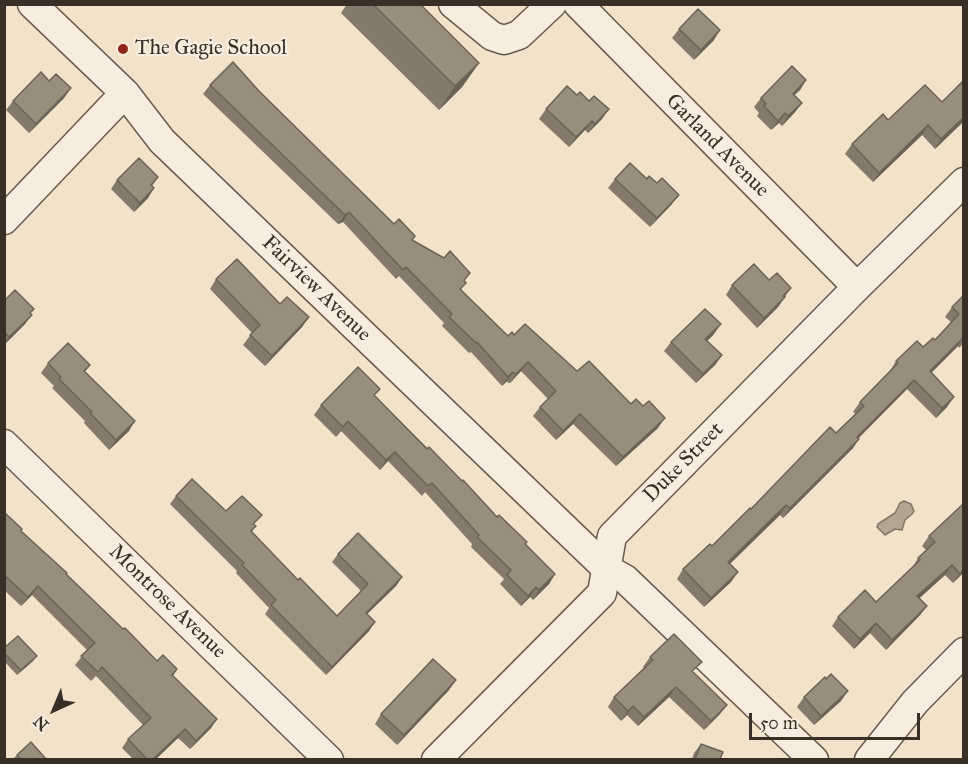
<!DOCTYPE html>
<style>
body{margin:0}
#map{position:relative;width:968px;height:764px;overflow:hidden;background:#f3e2ca;font-family:"IM FELL Great Primer",serif}
canvas{display:block}
.frame{position:absolute;inset:0;border:6px solid #383026;pointer-events:none}
.north{position:absolute;left:24px;top:680px;width:60px;height:60px;-webkit-text-stroke:4px #f7ecdd;paint-order:stroke;rotate:224deg;font-size:16px;font-weight:700;line-height:24px;text-align:center;color:#383026}
.north::after{content:'';display:block;margin:auto;width:21px;height:27px;background:#383026;clip-path:polygon(50% 0,100% 100%,50% 72%,0 100%)}
.scale{position:absolute;left:749px;top:713px;width:171px;height:27px;box-sizing:border-box;border:3px solid #383026;border-top:0;padding-left:8px;font-size:18px;line-height:21px;white-space:nowrap;color:#383026;-webkit-text-stroke:4px #f7ecdd;paint-order:stroke}
</style>
<div id="map">
<canvas width="968" height="764"></canvas>
<div class="frame"></div>
<div class="north">N</div>
<div class="scale">50 m</div>
</div>
<script>
const context = document.querySelector('canvas').getContext('2d');
context.lineJoin = 'round';
function fill(path, color) {
  context.fillStyle = color;
  context.fill(path, 'evenodd');
}
function poly(rows) {
  const path = new Path2D();
  for (const r of rows) {
    path.moveTo(r[0], r[1]);
    for (let i = 2; i < r.length; i += 2) path.lineTo(r[i], r[i + 1]);
  }
  return path;
}
function trace(path, color, width, dash) {
  context.strokeStyle = color;
  context.lineWidth = width;
  context.lineCap = dash ? 'butt' : 'round';
  context.setLineDash(dash || []);
  context.stroke(path);
}
function label(font, color, halo, rows, align = 'center') {
  context.font = font + ' "IM FELL Great Primer",serif';
  context.lineWidth = 4.5;
  context.setLineDash([]);
  context.textBaseline = 'middle';
  context.strokeStyle = halo;
  context.fillStyle = color;
  for (const [text, x, y, turn = 0] of rows) {
    context.save();
    context.translate(x, y);
    context.rotate((+turn || 0) * Math.PI / 180);
    context.textAlign = isNaN(turn) ? turn : align;
    if (halo) context.strokeText(text, 0, 0);
    context.fillText(text, 0, 0);
    context.restore();
  }
}
const water = poly([
 [904,501,911,504,914,511,912,514,905,520,902,530,895,529,885,535,877,527,878,524,895,513,900,503,904,501]
]);
const minor = poly([
 [32,4,125,93,162,141,607,569,625,579,814,760],
 [453,4,492,36,504,40,519,35,552,4],
 [578,4,857,287],
 [4,220,125,93],
 [4,444,329,760],
 [436,760,602,593,612,536,857,287,964,182],
 [869,760,915,702,964,652]
]);
const wall = poly([
 [347,4,420,4,479,63,462,87,439,110,341,13],
 [679,29,714,40,694,60,672,38],
 [806,80,800,90,794,95,802,103,795,112,782,126,779,123,771,130,757,116,759,113,754,107,761,98],
 [49,81,71,88,64,98,29,133,6,110,13,101],
 [210,85,259,91,394,224,413,240,470,273,464,281,461,290,508,336,514,335,577,371,631,404,658,428,616,466,573,424,556,440,533,416,540,407,548,399,521,371,510,383,506,382,502,386,471,352,469,353,442,326,444,323,399,276,396,279,343,222,338,224,203,94],
 [942,102,963,122,935,149,922,135,873,182,845,154,852,144,888,120],
 [546,109,602,119,588,133,585,130,569,147,539,119],
 [158,177,152,186,148,198,134,212,111,189,117,180],
 [615,179,647,179,657,183,672,204,650,227,608,188],
 [216,279,280,304,309,317,302,327,265,366,243,345,252,333,210,289],
 [769,280,791,288,778,307,757,328,726,295,732,285],
 [963,296,963,344,959,348,958,346,931,373,947,407,936,418,907,389,859,438,853,448,783,518,780,515,730,564,731,582,704,607,677,579,683,569,712,546,836,433,856,414,853,412,860,402,890,371,896,361,923,347,935,340,951,322,945,317,952,307],
 [4,301,31,313,25,324,4,345],
 [714,334,707,341,722,355,715,365,696,383,664,351,671,342],
 [48,363,90,365,85,372,129,431,109,450,84,423,85,421,52,388,54,386,41,373],
 [375,396,497,517,526,544,555,574,549,584,533,600,530,597,521,606,500,584,504,579,471,547,472,544,425,492,422,496,388,461,380,470,341,431,336,437,314,415,321,405],
 [176,496,226,511,255,525,252,532,298,580,337,616,361,591,332,562,338,554,402,577,396,586,367,614,369,631,326,675,265,614,269,608,236,573,237,571,170,504],
 [4,512,21,531,157,661,177,669,173,676,217,719,211,728,190,749,178,738,156,759,133,759,122,748,128,739,143,725,96,676,91,681,75,665,87,650,32,595,21,606,4,590],
 [929,536,963,573,953,583,945,575,919,598,927,606,920,615,886,650,870,633,854,649,832,626,838,617,876,602,912,568,918,558,926,550,922,546],
 [4,648,33,661,17,675,4,661],
 [650,657,694,673,720,714,704,730,669,697,638,726,627,715,621,721,608,707,614,697,644,668,643,667],
 [449,690,397,745,375,724,381,714],
 [804,697,841,701,814,725,797,707],
 [701,744,720,759,692,759,694,753],
 [17,755,46,759,13,759]
]);
const shadedWall = poly([
 [720,30,714,40,694,60,701,50],
 [479,63,462,87,439,110,455,86],
 [806,80,800,90,786,103,793,94],
 [71,88,64,98,29,133,36,124],
 [802,103,795,112,782,126,788,116],
 [609,109,602,119,588,133,595,124],
 [785,113,779,123,771,130,778,121],
 [963,118,963,122,935,149,941,139],
 [592,121,585,130,569,147,576,137],
 [928,125,922,135,873,182,879,173],
 [154,188,148,198,134,212,140,203],
 [679,195,672,204,650,227,657,218],
 [349,212,343,222,338,224,345,215],
 [785,297,778,307,757,328,764,318],
 [32,315,25,324,4,345,9,337],
 [309,317,302,327,265,366,272,356],
 [721,324,714,334,699,349,705,339],
 [963,338,958,346,923,381,930,371],
 [722,355,715,365,696,383,703,374],
 [528,362,521,371,510,383,516,374],
 [513,372,506,382,502,386,508,377],
 [914,380,907,389,850,446,857,437],
 [954,397,947,407,936,418,942,408],
 [580,414,573,424,556,440,563,431],
 [665,418,658,428,616,466,623,457],
 [135,421,129,431,109,450,116,440],
 [348,421,341,431,336,437,343,427],
 [859,439,853,448,783,518,790,508],
 [395,452,388,461,380,470,386,460],
 [786,505,780,515,721,572,728,562],
 [952,565,945,575,911,606,917,596],
 [963,570,963,573,953,583,960,574],
 [738,572,731,582,704,607,711,598],
 [555,574,549,584,533,600,539,590],
 [402,577,396,586,360,621,366,613],
 [38,586,32,595,21,606,28,597],
 [536,587,530,597,521,606,528,596],
 [927,606,920,615,886,650,892,640],
 [375,622,369,631,326,675,332,667],
 [876,623,870,633,854,649,860,639],
 [37,656,33,661,17,675,21,670],
 [456,680,449,690,397,745,404,735],
 [676,687,669,697,638,726,644,717],
 [848,691,841,701,814,725,821,716],
 [727,705,720,714,704,730,711,721],
 [633,706,627,715,621,721,628,711],
 [217,719,211,728,190,749,196,741],
 [185,729,178,738,156,759,153,759]
]);
const building = poly([
 [373,4,420,4,479,63,455,86,373,4],
 [698,9,720,30,701,50,679,29,698,9],
 [233,62,259,91,394,224,399,219,415,236,412,240,444,258,450,251,470,273,464,280,466,283,460,289,508,336,512,332,514,335,525,324,577,371,589,361,631,404,636,399,643,406,649,401,665,418,623,457,580,414,563,431,540,407,556,391,528,362,516,374,513,372,508,377,477,342,476,343,449,317,452,314,406,267,403,270,349,212,345,215,210,85,233,62],
 [792,66,806,80,793,94,802,103,788,116,785,113,778,121,764,106,766,104,761,98,792,66],
 [41,72,49,81,56,74,71,88,36,124,13,101,41,72],
 [963,81,963,118,941,139,928,125,879,173,852,144,883,114,888,120,925,85,942,102,963,81],
 [567,86,577,95,580,92,589,101,594,96,609,109,595,124,592,121,576,137,546,109,567,86],
 [139,158,158,177,151,185,154,188,140,203,117,180,139,158],
 [630,163,647,179,649,176,657,183,662,178,679,195,657,218,615,179,630,163],
 [237,259,280,304,287,297,309,317,272,356,250,335,260,325,216,279,237,259],
 [754,264,769,280,777,273,791,288,783,296,785,297,764,318,732,285,754,264],
 [15,290,34,309,30,313,32,315,9,337,4,332,4,301,15,290],
 [963,296,963,338,930,371,954,397,942,408,914,380,857,437,859,439,790,508,786,505,728,562,738,572,711,598,683,569,710,544,712,546,750,508,751,509,830,427,836,433,864,406,860,402,898,363,896,361,917,341,923,347,933,338,935,340,959,314,952,307,963,296],
 [705,309,721,324,705,339,722,355,703,374,671,342,705,309],
 [68,343,90,365,84,371,135,421,116,440,90,413,92,412,59,379,61,377,48,363,68,343],
 [358,367,380,389,374,395,427,449,429,447,462,481,463,480,497,517,499,515,527,542,525,544,555,574,539,590,536,587,528,596,507,575,511,570,477,537,479,535,432,483,428,486,395,452,386,460,348,421,343,427,321,405,358,367],
 [192,479,226,511,242,496,262,515,253,524,256,526,251,531,298,580,300,578,337,616,368,584,338,554,358,533,402,577,366,613,375,622,332,667,271,605,276,600,242,565,244,563,176,496,192,479],
 [962,505,963,506,963,570,960,574,952,565,917,596,927,606,892,640,876,623,860,639,838,617,865,590,876,602,920,560,918,558,935,542,929,536,962,505],
 [4,512,22,529,21,531,67,573,66,574,123,629,125,628,157,661,163,655,177,669,172,675,217,719,196,741,185,729,153,759,147,759,128,739,151,718,102,667,98,672,81,656,95,643,38,586,28,597,4,575,4,512],
 [674,634,702,662,692,671,727,705,711,721,676,687,644,717,633,706,628,711,614,697,653,660,650,657,674,634],
 [18,636,37,656,21,670,4,653,4,648,18,636],
 [433,659,456,680,404,735,381,714,433,659],
 [831,674,848,691,821,716,804,697,825,677,826,679,831,674],
 [31,742,46,759,21,759,17,755,31,742],
 [701,744,723,752,720,759,695,759,701,744]
]);
const markers = [
 [123,49,6,"#8f2418"]
];
const poiNames = [
 ["The Gagie School",135,49]
];
const streetNames = [
 ["Garland Avenue",717,146,45],
 ["Fairview Avenue",316,289,44],
 ["Duke Street",684,463,-45],
 ["Montrose Avenue",167,602,44]
];
fill(water, '#b3a592');
trace(water, '#827667', 1.5);
trace(minor, '#675c4f', 31);
trace(minor, '#f7ecdd', 28);
fill(wall, '#84796a');
fill(shadedWall, '#6b6356');
fill(building, '#998d7b');
trace(building, '#6b6356', 1.5);
for (const [x, y, r, color] of markers) {
  const dot = new Path2D();
  dot.arc(x, y, r, 0, 2 * Math.PI);
  context.fillStyle = color;
  context.fill(dot);
  trace(dot, '#f7ecdd', 2);
}
label('21px', '#383026', '#f7ecdd', poiNames, 'left');
label('21px', '#383026', '#f7ecdd', streetNames);
</script>
